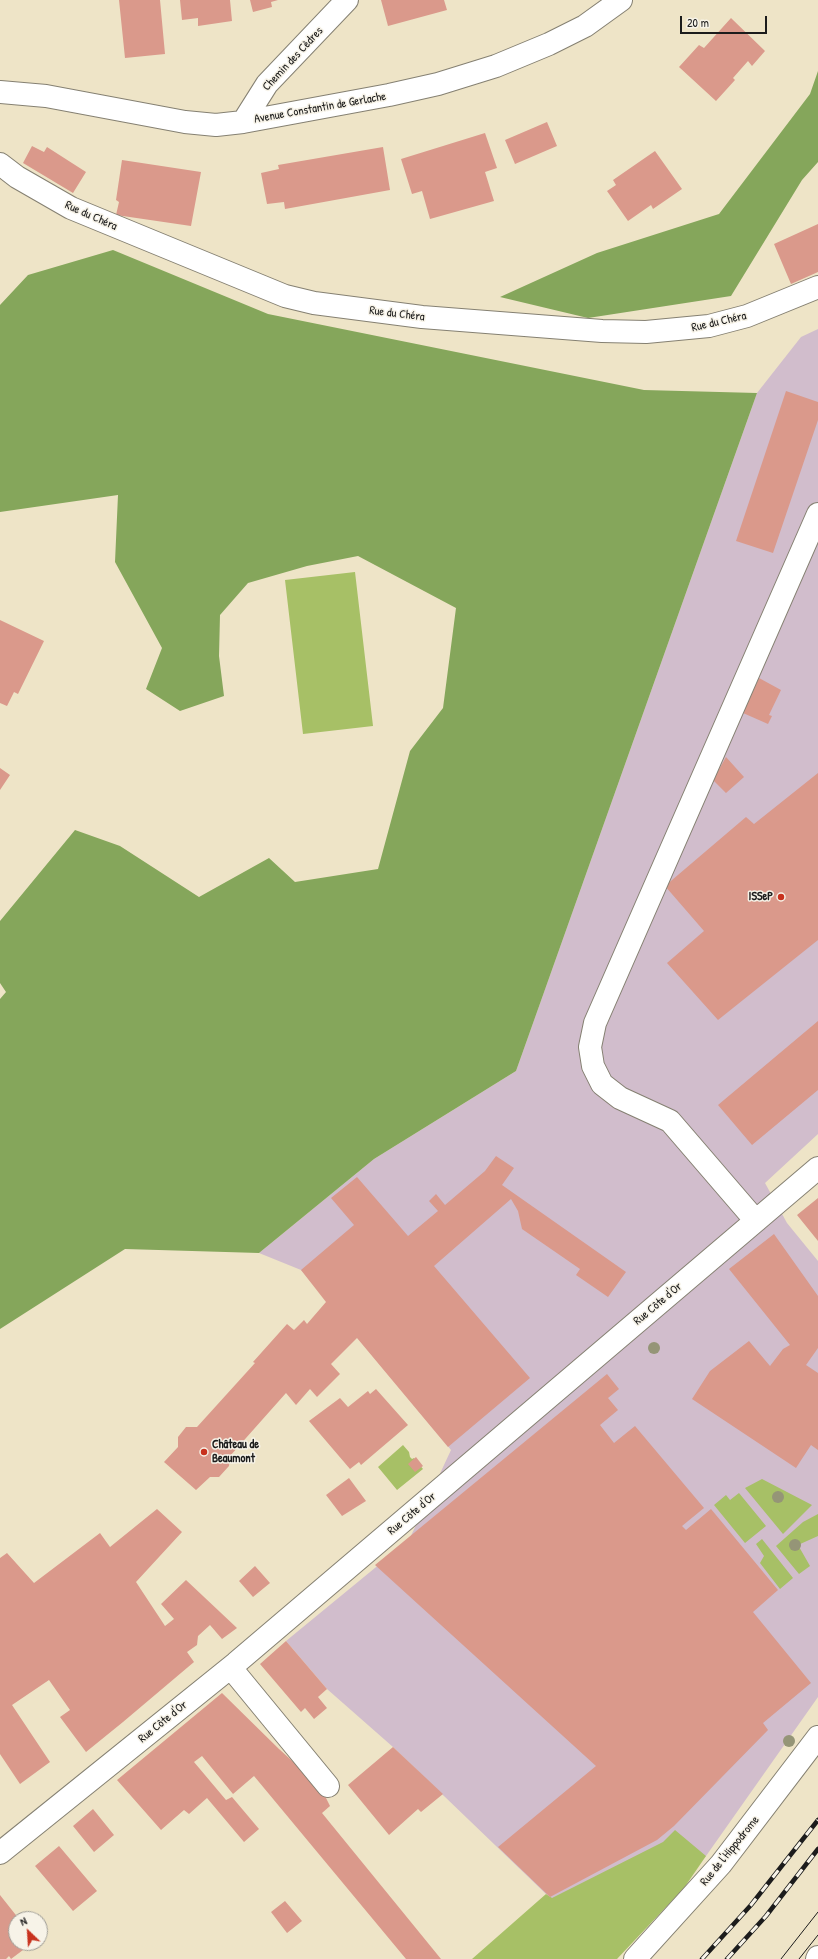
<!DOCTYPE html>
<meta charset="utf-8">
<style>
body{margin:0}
#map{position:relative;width:818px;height:1959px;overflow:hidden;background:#eee4c7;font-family:"Patrick Hand",sans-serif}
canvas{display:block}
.north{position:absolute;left:8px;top:1911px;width:40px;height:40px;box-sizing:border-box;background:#f7f3e8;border:1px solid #9f9d96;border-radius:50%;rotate:335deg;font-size:11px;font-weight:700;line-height:16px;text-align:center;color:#1c1c1c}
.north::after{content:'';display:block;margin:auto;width:14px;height:18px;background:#c8321e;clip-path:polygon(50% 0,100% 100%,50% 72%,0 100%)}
.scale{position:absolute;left:680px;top:16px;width:87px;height:18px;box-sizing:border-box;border:2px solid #1c1c1c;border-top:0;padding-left:5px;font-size:12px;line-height:14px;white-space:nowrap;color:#1c1c1c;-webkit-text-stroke:3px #f7f3e8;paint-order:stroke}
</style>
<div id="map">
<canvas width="818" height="1959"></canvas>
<div class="north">N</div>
<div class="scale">20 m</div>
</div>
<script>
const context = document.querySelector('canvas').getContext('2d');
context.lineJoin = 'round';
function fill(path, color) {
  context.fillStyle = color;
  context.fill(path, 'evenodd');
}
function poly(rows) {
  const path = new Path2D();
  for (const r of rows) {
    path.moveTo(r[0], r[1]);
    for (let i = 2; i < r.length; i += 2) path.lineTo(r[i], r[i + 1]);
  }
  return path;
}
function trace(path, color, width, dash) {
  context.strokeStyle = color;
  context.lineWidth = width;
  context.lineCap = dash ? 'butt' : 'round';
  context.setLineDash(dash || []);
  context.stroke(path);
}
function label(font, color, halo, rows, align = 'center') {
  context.font = font + ' "Patrick Hand",sans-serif';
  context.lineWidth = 3;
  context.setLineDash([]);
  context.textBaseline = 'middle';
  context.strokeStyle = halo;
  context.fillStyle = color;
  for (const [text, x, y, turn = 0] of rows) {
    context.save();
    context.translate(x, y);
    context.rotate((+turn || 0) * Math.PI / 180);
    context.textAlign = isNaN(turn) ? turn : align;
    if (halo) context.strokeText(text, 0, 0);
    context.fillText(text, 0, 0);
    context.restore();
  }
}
const industrial = poly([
 [818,329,818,1134,765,1183,787,1223,818,1261,818,1697,706,1856,613,1954,546,1894,393,1747,327,1689,286,1641,409,1540,451,1450,301,1270,259,1253,374,1159,516,1071,757,393,801,337]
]);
const green = poly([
 [355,572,373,726,303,734,285,580],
 [403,1445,409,1452,410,1457,412,1459,414,1458,423,1469,397,1490,378,1467],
 [762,1479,812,1505,783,1534,745,1488],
 [739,1493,766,1526,745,1543,714,1505,726,1495,730,1500],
 [818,1514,818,1536,798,1545,810,1566,799,1574,776,1546,803,1522],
 [762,1539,793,1578,780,1589,760,1563,764,1556,756,1544],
 [675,1830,706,1856,684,1888,617,1959,472,1959,546,1894,552,1898,663,1842]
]);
const forest = poly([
 [818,71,818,162,802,180,731,296,588,318,500,297,597,253,719,214,810,94],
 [113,250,268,314,644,390,757,393,516,1071,374,1159,259,1253,125,1249,0,1329,0,999,6,992,0,983,0,921,75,830,120,846,199,897,269,858,295,882,378,869,410,751,443,708,456,608,358,556,307,566,248,583,220,615,219,656,224,696,180,711,146,689,162,648,115,562,118,495,0,512,0,305,28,275]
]);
const building = poly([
 [119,0,160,0,165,54,125,58],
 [180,0,230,0,232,21,198,26,198,18,182,20],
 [250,0,278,0,271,2,272,7,253,12],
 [381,0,444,0,447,10,388,26],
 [731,18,765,51,752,66,748,61,733,78,735,80,716,101,679,67,699,45,704,48],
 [547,122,557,146,515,164,505,140],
 [485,133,497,168,485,172,494,201,430,219,422,191,412,194,401,159],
 [32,146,44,152,47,147,86,172,73,193,23,163],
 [383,147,390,190,285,209,284,202,267,204,261,173,279,169,278,165],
 [655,151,682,189,653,209,651,205,628,221,607,191,616,185,613,180],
 [122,160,201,172,191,226,116,215,119,202,116,200],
 [818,224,818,272,791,284,774,244],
 [786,391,818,402,818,420,773,553,736,541],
 [0,620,44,641,18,694,14,692,7,706,0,703],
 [759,678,781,690,769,715,772,716,768,724,743,713],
 [726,757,744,777,726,793,713,780],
 [0,768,10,775,0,790],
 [818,773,818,940,718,1020,667,963,704,931,665,886,746,817,754,824],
 [818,1021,818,1090,752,1145,718,1105],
 [496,1156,514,1168,502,1185,626,1272,608,1297,576,1275,580,1269,522,1229,518,1211,511,1199,434,1266,530,1378,448,1447,357,1338,331,1364,340,1374,317,1397,310,1389,296,1405,286,1393,230,1456,229,1466,219,1477,210,1477,196,1490,164,1462,178,1447,178,1437,186,1427,197,1427,255,1363,253,1362,287,1324,294,1330,304,1320,307,1324,326,1302,301,1270,354,1225,331,1198,357,1177,408,1236,438,1211,429,1201,436,1194,445,1205,485,1171],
 [818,1198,818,1241,797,1215],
 [774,1234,818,1296,818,1348,806,1365,818,1373,818,1450,811,1445,796,1468,692,1399,710,1371,749,1341,770,1366,783,1349,790,1345,729,1269],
 [607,1374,619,1389,608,1398,618,1410,600,1425,614,1443,635,1426,704,1508,682,1526,686,1530,711,1509,778,1590,753,1612,811,1683,763,1723,768,1730,674,1826,657,1840,550,1897,498,1847,596,1766,375,1565],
 [376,1389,408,1425,361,1465,359,1462,350,1469,309,1421,340,1398,348,1407,368,1391,370,1394],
 [416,1457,423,1466,415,1472,408,1464],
 [349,1478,366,1501,342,1516,326,1495],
 [157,1509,182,1532,136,1582,165,1626,174,1619,161,1604,186,1580,237,1628,222,1639,210,1625,198,1636,197,1645,187,1652,194,1662,123,1722,86,1752,60,1717,70,1710,49,1680,12,1705,50,1762,20,1784,0,1754,0,1558,7,1553,34,1583,100,1533,110,1547],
 [255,1566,270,1583,253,1597,239,1581],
 [286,1641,327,1689,318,1697,327,1708,314,1719,305,1708,301,1712,260,1664],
 [222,1693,279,1749,320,1786,330,1806,322,1813,441,1959,406,1959,254,1776,233,1794,202,1756,194,1762,226,1800,232,1797,259,1829,244,1842,207,1798,189,1814,184,1810,161,1830,117,1780],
 [393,1747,443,1794,421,1812,418,1809,389,1835,348,1785],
 [93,1809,114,1835,94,1852,73,1826],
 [59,1846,97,1891,73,1911,35,1866],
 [0,1895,19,1919,16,1919,16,1932,12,1936,23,1950,11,1959,9,1956,6,1959,0,1959],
 [285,1901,302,1921,287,1933,271,1912]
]);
const minor = poly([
 [0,92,46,96,185,122,216,125,243,122,389,95,438,84,496,66,549,44,585,26,621,0],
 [243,122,267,84,347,0],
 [0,164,17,177,71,208,285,296,314,303,422,317,602,331,646,332,709,326,747,316,818,287],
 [756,1221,670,1121,620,1098,602,1084,593,1066,590,1047,595,1023,818,514],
 [231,1668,328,1786],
 [0,1853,236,1663,818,1168],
 [635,1959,721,1864,818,1737],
 [817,1959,818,1957]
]);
const tram = poly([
 [781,1959,818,1912],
 [799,1959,818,1935]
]);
const rail = poly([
 [702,1959,751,1905,818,1820],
 [727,1959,766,1916,818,1849]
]);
const trees = [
 [654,1348],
 [778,1497],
 [795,1545],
 [789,1741]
];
const markers = [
 [781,897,4,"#c8321e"],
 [204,1452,4,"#c8321e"]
];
const streetNames = [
 ["Chemin des Cèdres",293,59,-47],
 ["Avenue Constantin de Gerlache",320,108,-10],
 ["Rue du Chéra",91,216,24],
 ["Rue du Chéra",397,314,7],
 ["Rue du Chéra",719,322,-13],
 ["Rue Côte d'Or",658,1304,-40],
 ["Rue Côte d'Or",412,1514,-40],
 ["Rue Côte d'Or",163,1722,-39],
 ["Rue de l'Hippodrome",730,1851,-51]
];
const poiNames = [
 ["ISSeP",773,897],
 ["Château de",212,1445,"left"],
 ["Beaumont",212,1459,"left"]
];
fill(industrial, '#d1bdcc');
fill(green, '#a7c066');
fill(forest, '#85a65b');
fill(building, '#da998b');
trace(minor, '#858072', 24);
trace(minor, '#fff', 22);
trace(tram, '#1c1c1c', 1);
trace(rail, '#1c1c1c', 4.5);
trace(rail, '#f7f3e8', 3, [9]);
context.fillStyle = '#959577';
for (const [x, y] of trees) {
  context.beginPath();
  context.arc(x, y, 6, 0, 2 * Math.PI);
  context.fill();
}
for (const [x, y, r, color] of markers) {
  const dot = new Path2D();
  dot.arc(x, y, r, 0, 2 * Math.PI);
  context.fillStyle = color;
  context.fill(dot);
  trace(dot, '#f7f3e8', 1.5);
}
label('12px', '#1c1c1c', '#f7f3e8', streetNames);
label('bold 12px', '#1c1c1c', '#f7f3e8', poiNames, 'right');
</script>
